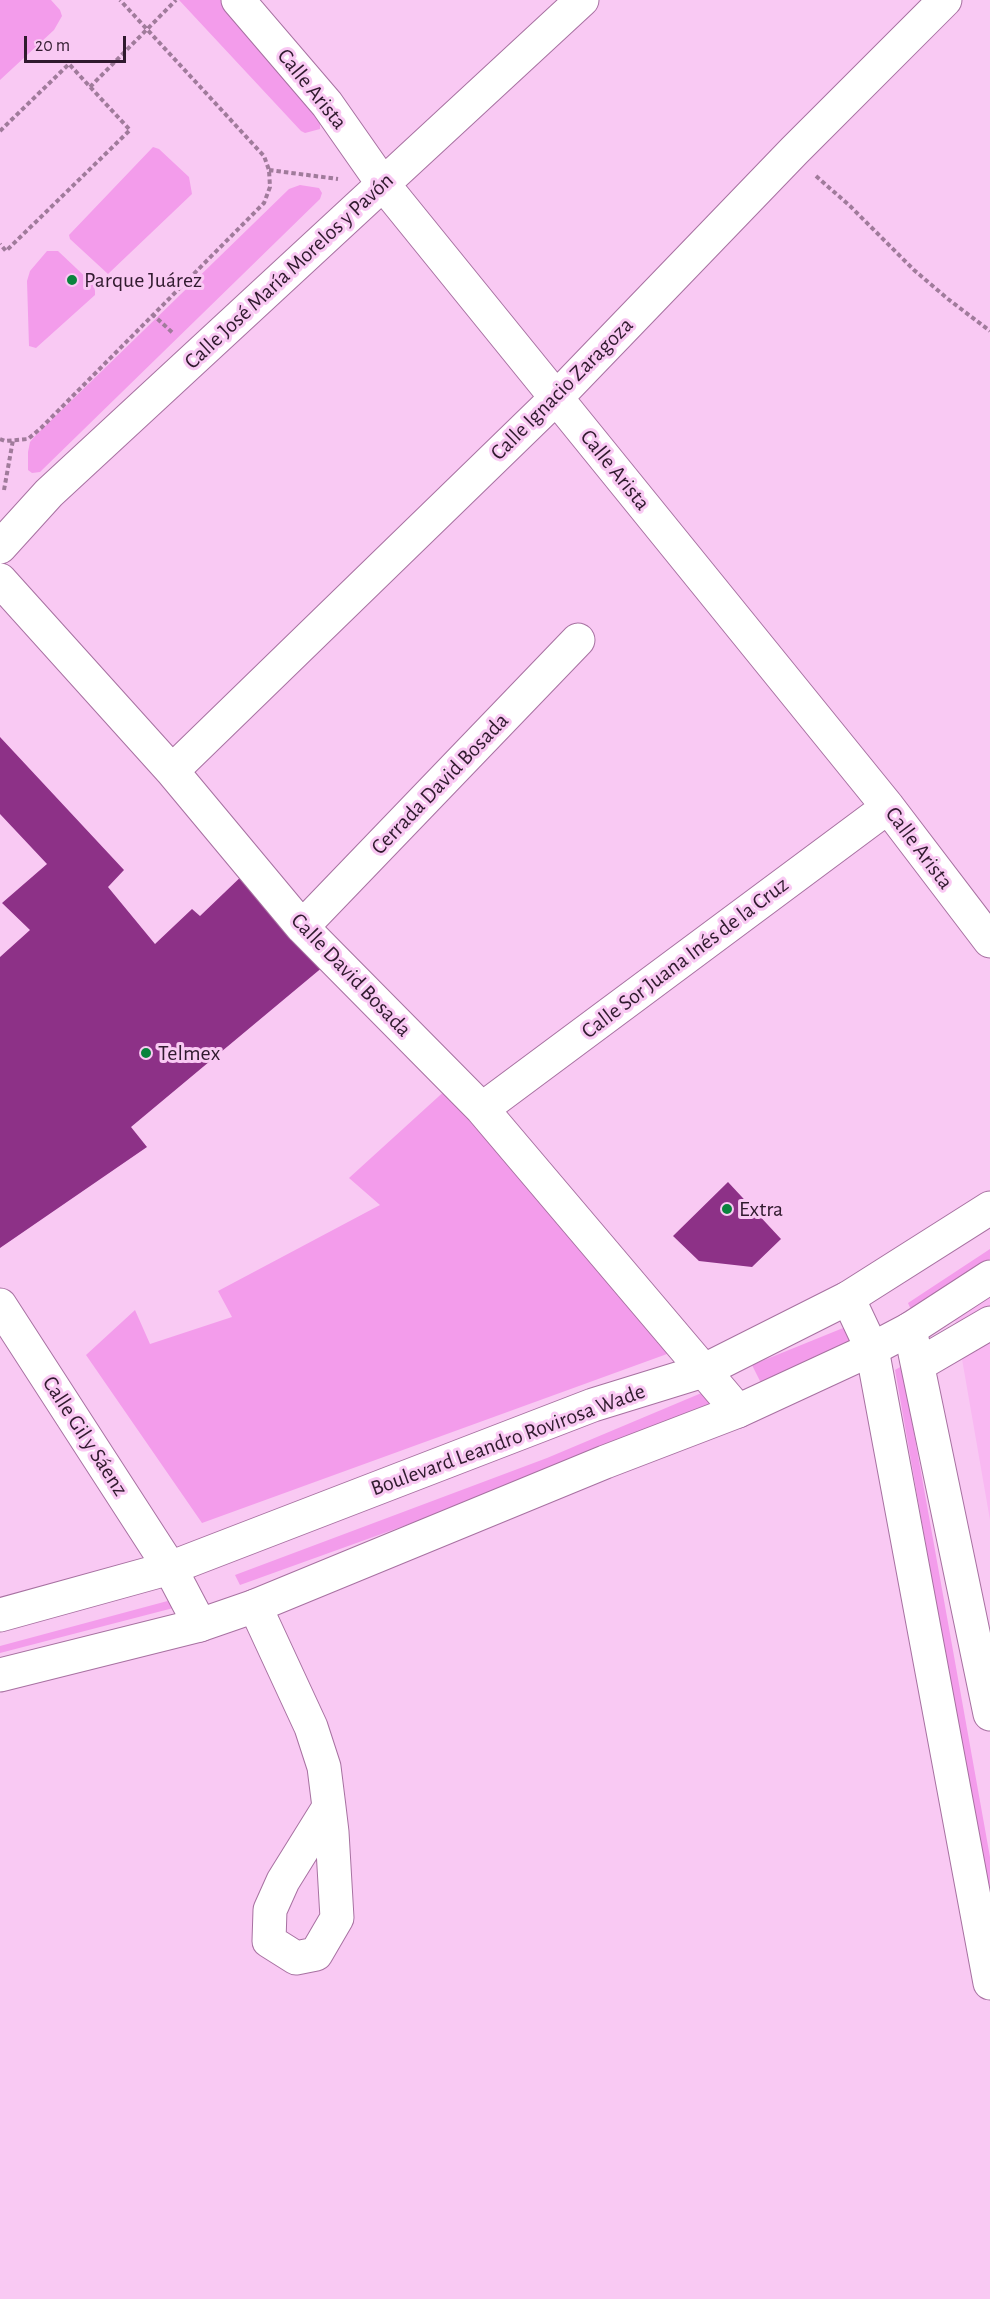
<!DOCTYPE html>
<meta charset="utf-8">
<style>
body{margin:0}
#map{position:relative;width:990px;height:2299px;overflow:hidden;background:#f9c9f3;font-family:"Alegreya Sans",sans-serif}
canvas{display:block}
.scale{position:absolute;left:24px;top:36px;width:102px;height:27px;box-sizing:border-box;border:3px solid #301a2e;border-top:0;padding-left:8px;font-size:18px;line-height:21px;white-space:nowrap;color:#301a2e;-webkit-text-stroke:4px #f9c9f3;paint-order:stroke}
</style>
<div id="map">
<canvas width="990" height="2299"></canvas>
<div class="scale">20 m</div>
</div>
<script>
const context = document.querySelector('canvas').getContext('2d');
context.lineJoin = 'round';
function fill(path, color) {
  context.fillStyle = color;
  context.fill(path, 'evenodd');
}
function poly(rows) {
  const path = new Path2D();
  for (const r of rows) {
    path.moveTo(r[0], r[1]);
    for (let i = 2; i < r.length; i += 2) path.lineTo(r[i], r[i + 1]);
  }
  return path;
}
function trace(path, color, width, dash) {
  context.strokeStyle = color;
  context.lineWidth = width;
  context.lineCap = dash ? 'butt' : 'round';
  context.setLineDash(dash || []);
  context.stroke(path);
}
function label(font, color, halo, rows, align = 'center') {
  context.font = font + ' "Alegreya Sans",sans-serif';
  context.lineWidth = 6;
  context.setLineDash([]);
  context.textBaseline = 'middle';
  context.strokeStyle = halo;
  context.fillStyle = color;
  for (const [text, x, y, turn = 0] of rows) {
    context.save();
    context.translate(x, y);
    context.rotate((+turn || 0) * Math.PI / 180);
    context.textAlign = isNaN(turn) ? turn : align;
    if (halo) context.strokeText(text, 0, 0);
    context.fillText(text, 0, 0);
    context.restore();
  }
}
const built = poly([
 [990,1290,990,1520,954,1313]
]);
const green = poly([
 [0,0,51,0,60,10,62,16,54,30,0,80],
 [179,0,227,0,320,116,320,129,305,133,301,131],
 [153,147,159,149,189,177,192,194,108,274,70,239,69,235],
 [300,185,319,188,322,193,320,199,40,472,32,473,28,470,28,452,30,442,35,436,289,189],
 [47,251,58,251,94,285,95,291,95,295,36,348,29,346,27,281,30,271],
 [449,1087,678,1350,202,1523,86,1355,135,1310,150,1344,232,1317,218,1291,380,1205,349,1178],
 [990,1249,990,1259,912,1312,908,1303],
 [848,1326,858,1346,761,1383,752,1365],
 [902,1366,990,1857,990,1908,895,1370],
 [711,1389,718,1403,559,1470,240,1585,235,1575,547,1458],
 [175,1599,181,1606,0,1653,0,1646]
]);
const building = poly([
 [0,737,124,870,108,887,155,944,192,909,200,916,248,870,330,961,131,1127,147,1147,0,1248,0,957,30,930,2,903,47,864,0,814],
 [728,1182,781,1239,752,1267,699,1261,673,1236]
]);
const path = poly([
 [90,87,176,0],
 [0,131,69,64,130,130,6,251,0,244],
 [269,170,338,179],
 [816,176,850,206,914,270,948,299,990,331],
 [152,314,174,334],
 [0,439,5,441,28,439,41,428,264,203,270,187,269,170,264,156,120,0],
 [4,490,13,440]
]);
const minor = poly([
 [238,0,327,104,383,184,888,807,990,941],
 [0,547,49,493,582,0],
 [0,580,172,771,302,927,482,1109,738,1411],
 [172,771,556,398,794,151,945,0],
 [302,927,578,640],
 [482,1109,888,807],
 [848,1298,872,1349,990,1983],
 [0,1305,170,1568,200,1625],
 [910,1329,990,1714],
 [918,1365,990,1323],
 [255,1606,311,1727,324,1767,329,1807,332,1832,337,1918,316,1954,296,1958,269,1941,270,1910,283,1881,329,1807]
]);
const major = poly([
 [0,1615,170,1568,593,1405,703,1371,848,1298,990,1208],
 [0,1675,200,1625,255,1606,605,1462,738,1411,872,1349,910,1329,990,1277]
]);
const markers = [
 [72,280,6,"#09833d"],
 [146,1053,6,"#09833d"],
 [727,1209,6,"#09833d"]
];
const streetNames = [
 ["Calle Arista",312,89,51],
 ["Calle José María Morelos y Pavón",289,271,-43],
 ["Calle Ignacio Zaragoza",562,389,-45],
 ["Calle Arista",615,470,51],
 ["Cerrada David Bosada",440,784,-46],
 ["Calle Arista",919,848,53],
 ["Calle Sor Juana Inés de la Cruz",685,958,-37],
 ["Calle David Bosada",351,975,46],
 ["Calle Gil y Sáenz",85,1436,57],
 ["Boulevard Leandro Rovirosa Wade",508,1440,-20]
];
const poiNames = [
 ["Parque Juárez",84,280],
 ["Telmex",158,1053],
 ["Extra",739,1209]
];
fill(built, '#f9b8f2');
fill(green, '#f39ceb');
fill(building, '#8d3187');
trace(minor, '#a771a1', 35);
trace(major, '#a771a1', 35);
trace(path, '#a07b9b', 4, [4.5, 3]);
trace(minor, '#fff', 33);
trace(major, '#fff', 33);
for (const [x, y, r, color] of markers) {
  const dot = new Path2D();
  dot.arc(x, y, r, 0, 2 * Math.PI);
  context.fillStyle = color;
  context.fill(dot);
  trace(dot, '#f9c9f3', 2);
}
label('22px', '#301a2e', '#f9c9f3', streetNames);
label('22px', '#301a2e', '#f9c9f3', poiNames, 'left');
</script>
